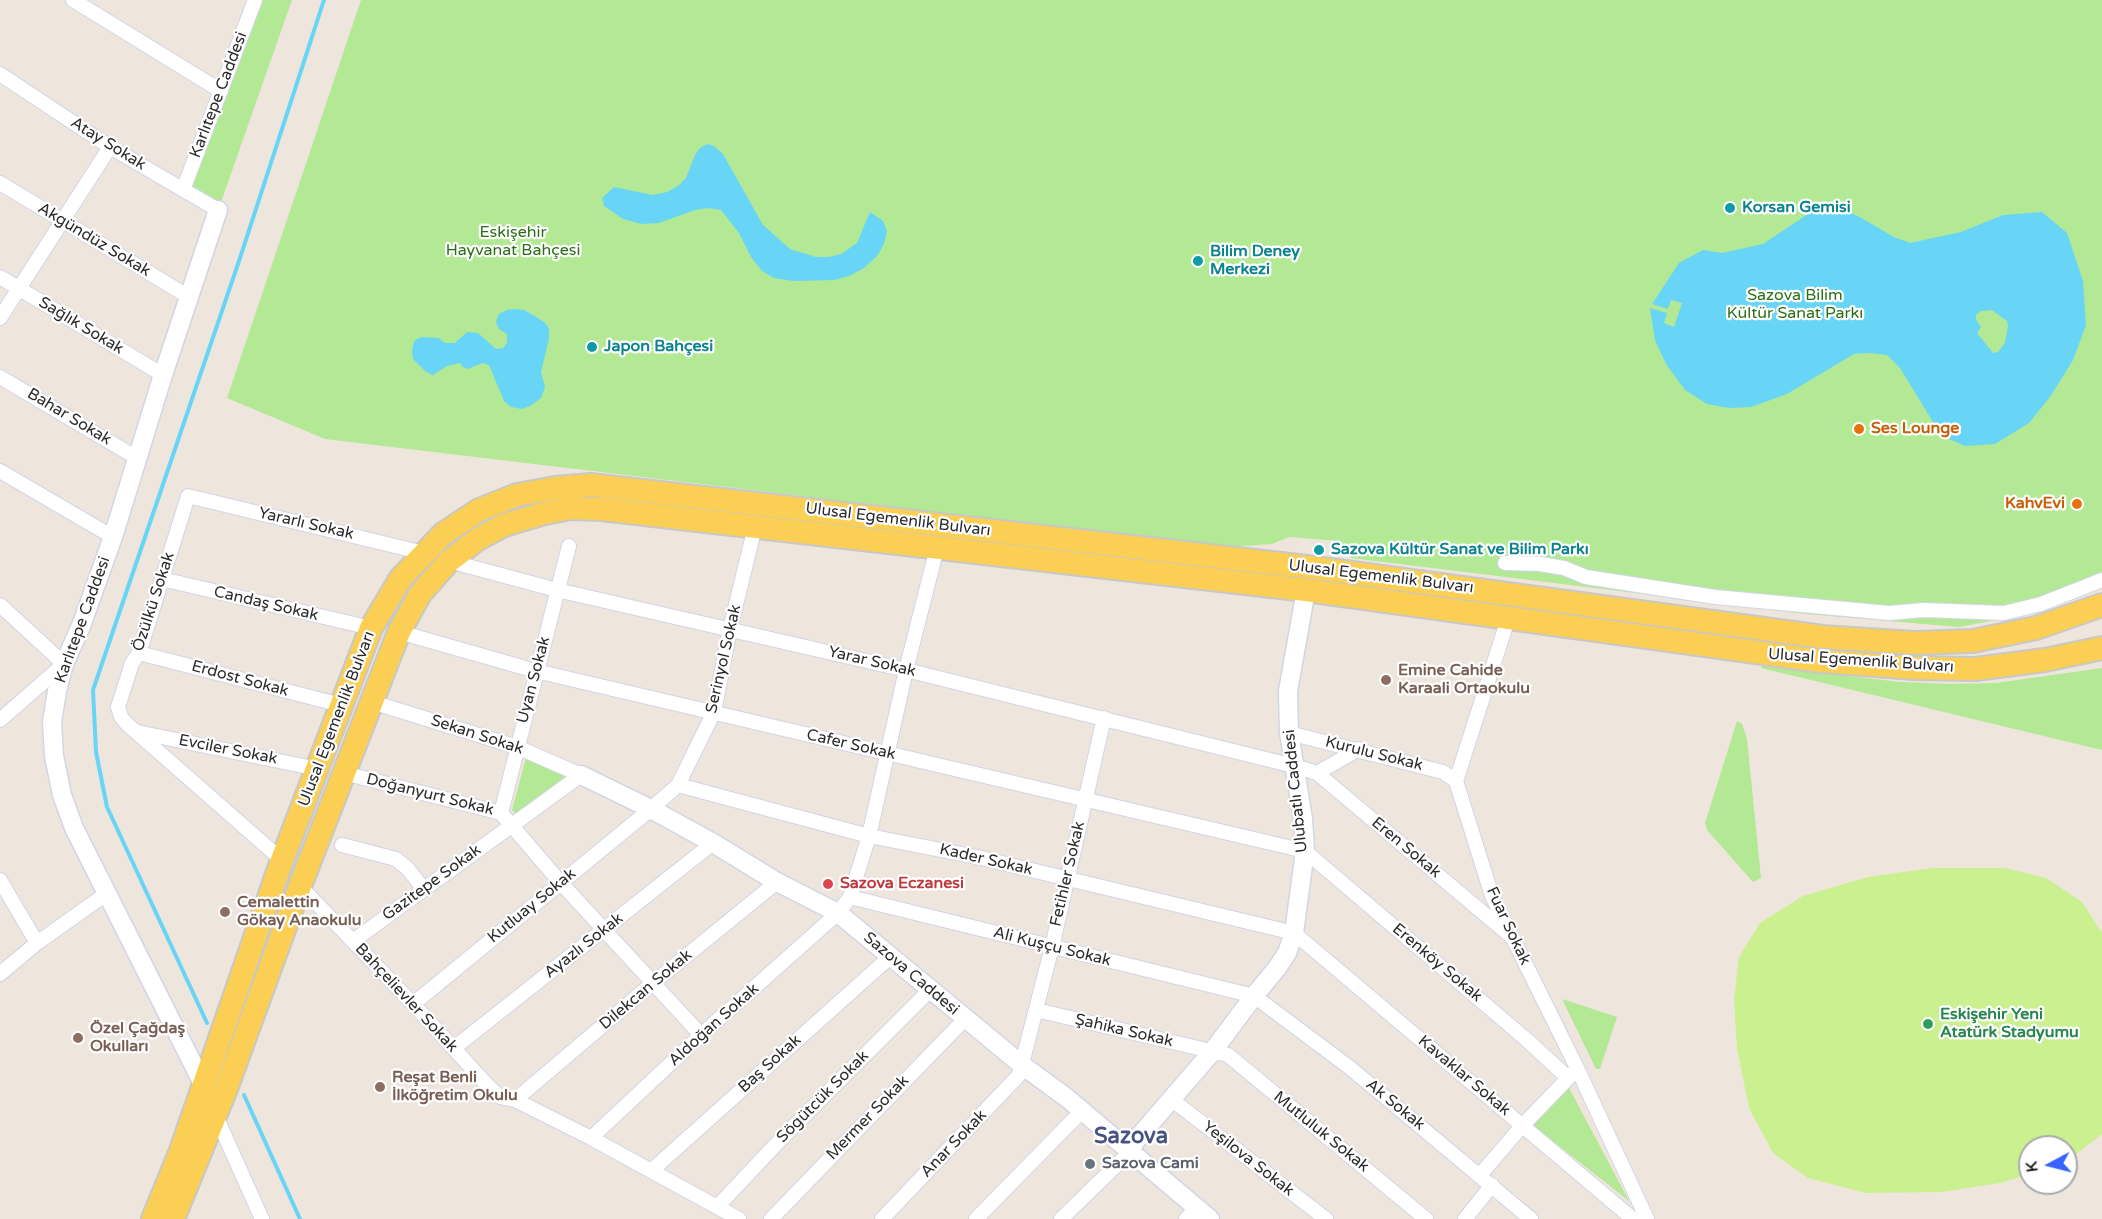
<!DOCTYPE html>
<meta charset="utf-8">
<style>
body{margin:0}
#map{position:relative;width:2102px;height:1219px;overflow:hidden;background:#eee6dc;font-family:"Varela Round",sans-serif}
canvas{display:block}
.north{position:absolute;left:2018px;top:1135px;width:60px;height:60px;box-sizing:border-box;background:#fff;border:2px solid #aaa;border-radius:50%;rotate:263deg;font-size:16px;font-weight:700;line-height:24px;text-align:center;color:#2b2b2b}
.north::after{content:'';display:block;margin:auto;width:21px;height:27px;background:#3862ff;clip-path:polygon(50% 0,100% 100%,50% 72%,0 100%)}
</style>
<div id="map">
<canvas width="2102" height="1219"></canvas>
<div class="north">K</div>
</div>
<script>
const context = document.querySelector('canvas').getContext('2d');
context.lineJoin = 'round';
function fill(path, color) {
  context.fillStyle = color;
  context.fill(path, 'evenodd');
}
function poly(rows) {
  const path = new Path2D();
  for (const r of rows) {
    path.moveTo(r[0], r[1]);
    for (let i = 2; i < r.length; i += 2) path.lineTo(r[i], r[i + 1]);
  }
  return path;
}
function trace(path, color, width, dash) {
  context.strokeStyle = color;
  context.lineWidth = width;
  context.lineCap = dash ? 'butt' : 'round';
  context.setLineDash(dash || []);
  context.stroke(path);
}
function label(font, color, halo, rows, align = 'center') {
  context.font = font + ' "Varela Round",sans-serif';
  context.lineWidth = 4.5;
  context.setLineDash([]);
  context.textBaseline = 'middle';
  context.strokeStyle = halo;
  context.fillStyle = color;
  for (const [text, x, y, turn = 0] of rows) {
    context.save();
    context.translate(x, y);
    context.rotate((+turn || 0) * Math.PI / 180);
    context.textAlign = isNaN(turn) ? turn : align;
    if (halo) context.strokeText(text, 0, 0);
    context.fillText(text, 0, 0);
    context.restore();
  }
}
const green = poly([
 [258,0,292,0,220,205,189,187],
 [361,0,2102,0,2102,585,2032,613,1959,627,1806,614,1351,558,1340,541,1289,537,1272,544,1228,547,325,439,227,398],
 [1762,663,1848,676,1901,682,1949,684,1996,683,2102,668,2102,750,1761,668],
 [1737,721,1742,724,1747,739,1761,878,1753,882,1707,830,1705,823],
 [526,758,567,776,517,814,512,810],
 [1562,999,1617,1017,1600,1069,1596,1069],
 [1568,1086,1629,1201,1531,1124]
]);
const pitch = poly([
 [1932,868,2005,868,2046,878,2082,902,2102,933,2102,1134,2066,1162,2066,1147,2030,1147,2030,1174,2000,1183,1941,1192,1866,1193,1808,1178,1773,1153,1749,1108,1737,1048,1734,1000,1739,957,1760,923,1803,896,1868,877]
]);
const water = poly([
 [707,144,714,146,723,154,763,225,790,249,816,257,829,257,841,254,857,243,870,212,883,221,887,231,884,244,877,256,864,268,849,276,835,280,793,281,774,278,762,271,751,257,739,233,721,210,709,208,695,210,659,223,642,224,623,219,604,206,602,198,614,187,653,195,667,192,678,186,686,178,695,155,700,148],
 [1833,206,1858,216,1894,237,1910,243,1961,232,2003,215,2042,212,2067,233,2083,281,2086,325,2073,360,2050,397,2029,423,1995,444,1965,446,1947,438,1933,422,1900,368,1887,355,1870,353,1854,354,1787,394,1751,407,1729,408,1707,404,1685,390,1666,364,1655,340,1650,308,1667,313,1664,323,1674,327,1682,303,1671,300,1668,309,1652,304,1679,263,1703,250,1722,253,1763,244,1814,210],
 [1992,310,2007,321,2008,326,2005,343,1998,352,1993,353,1977,333,1981,327,1976,320,1976,315,1981,311],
 [516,309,524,310,533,315,544,322,549,328,549,339,541,372,545,387,541,398,530,406,522,409,511,407,504,401,489,365,482,363,468,369,463,367,460,363,447,366,433,375,426,372,413,359,412,351,414,341,421,337,439,338,445,343,455,343,467,332,478,333,496,349,503,348,507,343,507,334,499,329,496,322,499,314,507,310]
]);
const stream = poly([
 [207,1023,107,807,96,752,93,690,240,258,324,0],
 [244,1095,300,1219]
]);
const minor = poly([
 [73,0,221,91],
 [0,74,110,147,218,210],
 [0,183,189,297],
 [183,190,255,0],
 [0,277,163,375],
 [0,318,110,147],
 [0,377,137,458],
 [0,471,113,537],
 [449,561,557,590,906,670,1294,766,1317,773,1513,938],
 [1505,563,1540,564,1564,568,1586,577,1715,597,1889,613,1924,610,2004,613,2041,604,2102,580],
 [162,579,371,628],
 [0,605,64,664,0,720],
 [1508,619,1456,781,1492,896,1578,1070,1647,1219],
 [399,632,536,671,1305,851,1527,1040,1567,1077],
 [139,653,341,705],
 [372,702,517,747,581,775],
 [137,732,318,769],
 [1289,733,1443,772,1456,781],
 [344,773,501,813,560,882,701,1035],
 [1317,773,1359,749],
 [678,785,869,836,977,857,1294,933,1633,1219],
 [501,813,569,546],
 [342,845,396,859,408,869,423,888],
 [282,860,127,724,121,717,118,707,132,663,139,653,188,496,424,553],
 [0,880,37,943],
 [300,886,413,1004,489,1087,500,1097,515,1100,591,1138,739,1219],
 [850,897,1254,996,1349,1067,1531,1219],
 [353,941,581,775],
 [0,974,37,943,106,894],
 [413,1004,651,809,678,785,714,712,730,629,755,527],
 [1036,1010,1228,1055,1426,1219],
 [454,1048,713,843],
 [1171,1099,1326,1219],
 [515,1100,653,983,777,882],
 [215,1114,262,1219],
 [591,1138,701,1035,838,913,850,897,869,836,906,670,937,548],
 [651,1171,890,957],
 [1480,1175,1522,1126,1573,1073],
 [717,1207,781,1139,931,989],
 [771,1219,965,1019],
 [882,1219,1019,1075,1052,947,1104,718],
 [976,1219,1082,1111],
 [1061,1219,1129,1153],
 [1186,1219,1197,1208],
 [1465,1219,1492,1185]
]);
const tertiary = poly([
 [581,775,651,809,713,843,777,882,838,913,1022,1065,1067,1098,1210,1219],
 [203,1084,74,828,62,795,54,756,52,722,57,691,64,664,81,626,113,537,163,375,218,210],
 [1129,1153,1136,1140,1212,1052,1254,996,1277,968,1287,953,1294,933,1305,851,1303,819,1289,733,1288,691,1306,590]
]);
const primary = poly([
 [153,1219,180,1153,282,860,371,628,401,578,443,534,479,510,517,495,555,488,591,485,1316,568,1823,637,1914,643,1973,641,2036,628,2102,605],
 [173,1219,226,1089,300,886,399,632,420,594,449,561,478,539,504,525,545,513,570,508,601,509,1306,590,1821,661,1914,668,1975,669,2045,660,2102,648]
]);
const markers = [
 [1730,208,6,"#0f9aa8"],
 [1198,261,6,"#0f9aa8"],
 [592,347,6,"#0f9aa8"],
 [1859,429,6,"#e8710a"],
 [2077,504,6,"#e8710a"],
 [1319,550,6,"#0f9aa8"],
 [1386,680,6,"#8d6e63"],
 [828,884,6,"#e0444e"],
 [225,912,6,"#8d6e63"],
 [1928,1024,6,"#2e9e5b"],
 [78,1038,6,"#8d6e63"],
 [380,1087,6,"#8d6e63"],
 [1090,1164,6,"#6b7280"]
];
const streetNames = [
 ["Karlıtepe Caddesi",219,95,-69],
 ["Atay Sokak",108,144,32],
 ["Akgündüz Sokak",94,240,31],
 ["Sağlık Sokak",81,326,31],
 ["Bahar Sokak",69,417,31],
 ["Ulusal Egemenlik Bulvarı",898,520,7],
 ["Yararlı Sokak",306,524,13],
 ["Ulusal Egemenlik Bulvarı",1381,577,7],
 ["Özülkü Sokak",154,602,-72],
 ["Candaş Sokak",266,604,13],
 ["Karlıtepe Caddesi",83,620,-70],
 ["Serinyol Sokak",724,659,-77],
 ["Ulusal Egemenlik Bulvarı",1861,661,4],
 ["Yarar Sokak",872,662,13],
 ["Erdost Sokak",240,679,15],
 ["Uyan Sokak",534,680,-75],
 ["Ulusal Egemenlik Bulvarı",337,719,-69],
 ["Sekan Sokak",477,735,18],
 ["Cafer Sokak",851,745,13],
 ["Evciler Sokak",228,750,11],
 ["Kurulu Sokak",1374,754,14],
 ["Ulubatlı Caddesi",1296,791,-96],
 ["Doğanyurt Sokak",430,795,14],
 ["Eren Sokak",1406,848,40],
 ["Kader Sokak",986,860,13],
 ["Fetihler Sokak",1068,874,-77],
 ["Gazitepe Sokak",432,883,-36],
 ["Kutluay Sokak",532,906,-39],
 ["Fuar Sokak",1508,926,65],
 ["Ayazlı Sokak",584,946,-38],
 ["Ali Kuşçu Sokak",1052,947,14],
 ["Erenköy Sokak",1437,963,40],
 ["Sazova Caddesi",911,974,40],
 ["Dilekcan Sokak",646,990,-40],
 ["Bahçelievler Sokak",406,998,47],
 ["Aldoğan Sokak",714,1025,-42],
 ["Şahika Sokak",1124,1031,13],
 ["Baş Sokak",770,1064,-42],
 ["Kavaklar Sokak",1464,1076,40],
 ["Sögütcük Sokak",823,1097,-45],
 ["Ak Sokak",1395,1105,39],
 ["Mermer Sokak",868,1118,-46],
 ["Mutluluk Sokak",1321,1132,39],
 ["Anar Sokak",954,1144,-46],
 ["Yeşilova Sokak",1248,1159,38]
];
const cultureNames = [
 ["Korsan Gemisi",1742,208],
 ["Bilim Deney",1210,252],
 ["Merkezi",1210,270],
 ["Japon Bahçesi",604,347],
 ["Sazova Kültür Sanat ve Bilim Parkı",1331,550]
];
const parkNames = [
 ["Eskişehir",513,233],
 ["Hayvanat Bahçesi",513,251],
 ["Sazova Bilim",1795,296],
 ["Kültür Sanat Parkı",1795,314]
];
const foodNames = [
 ["Ses Lounge",1871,429],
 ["KahvEvi",2065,504,"right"]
];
const educationNames = [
 ["Emine Cahide",1398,671],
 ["Karaali Ortaokulu",1398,689],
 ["Cemalettin",237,903],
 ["Gökay Anaokulu",237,921],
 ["Özel Çağdaş",90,1029],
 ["Okulları",90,1047],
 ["Reşat Benli",392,1078],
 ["İlköğretim Okulu",392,1096]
];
const healthNames = [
 ["Sazova Eczanesi",840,884]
];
const leisureNames = [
 ["Eskişehir Yeni",1940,1015],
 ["Atatürk Stadyumu",1940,1033]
];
const worshipNames = [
 ["Sazova Cami",1102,1164]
];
const districtNames = [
 ["Sazova",1131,1137]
];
fill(green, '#b3e895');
fill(pitch, '#caf090');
fill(water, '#68d5f7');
trace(stream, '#68d5f7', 4);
trace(minor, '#d1d5e5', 16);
trace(tertiary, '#d1d5e5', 21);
trace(primary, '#c8c8c8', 26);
trace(minor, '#fff', 14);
trace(tertiary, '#fff', 18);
trace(primary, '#facf54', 22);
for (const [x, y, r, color] of markers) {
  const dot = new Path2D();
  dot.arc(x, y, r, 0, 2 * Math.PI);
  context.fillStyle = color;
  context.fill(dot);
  trace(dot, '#fff', 2);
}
label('16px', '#2b2b2b', '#fff', streetNames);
label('bold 16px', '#0d838f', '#fff', cultureNames, 'left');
label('16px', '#2a6e15', '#fff', parkNames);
label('bold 16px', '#c56008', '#fff', foodNames, 'left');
label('bold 16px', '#785e54', '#fff', educationNames, 'left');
label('bold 16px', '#be3a42', '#fff', healthNames, 'left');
label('bold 16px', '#27864d', '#fff', leisureNames, 'left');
label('bold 16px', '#5b616d', '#fff', worshipNames, 'left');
label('bold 22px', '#48537f', '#fff', districtNames);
</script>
